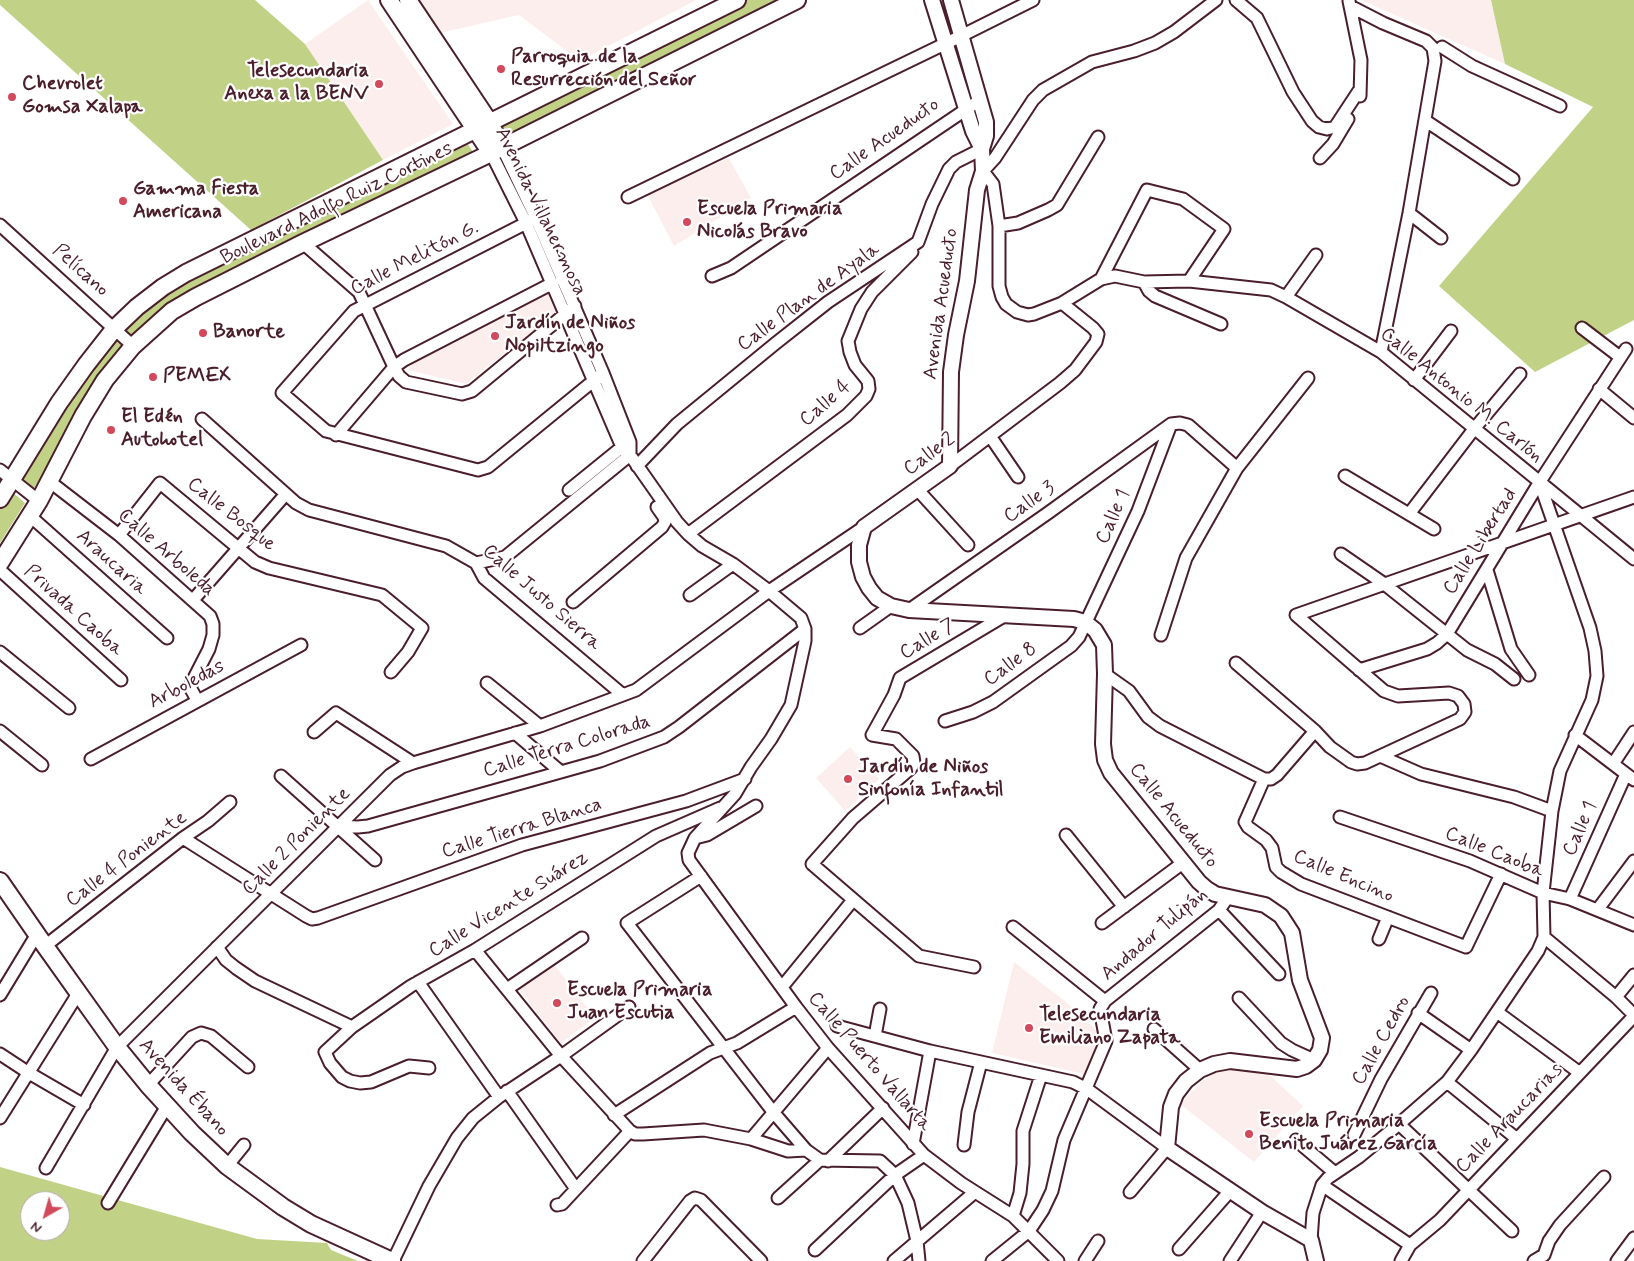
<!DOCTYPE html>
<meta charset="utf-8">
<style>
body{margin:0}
#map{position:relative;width:1634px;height:1261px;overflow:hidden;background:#fff;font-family:Mynerve,sans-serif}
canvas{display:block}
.north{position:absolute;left:20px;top:1191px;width:50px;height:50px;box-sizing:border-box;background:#fff;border:1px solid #b7a5aa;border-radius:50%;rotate:218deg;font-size:14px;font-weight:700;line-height:20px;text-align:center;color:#4a1f2b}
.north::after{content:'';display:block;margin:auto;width:18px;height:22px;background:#d1495b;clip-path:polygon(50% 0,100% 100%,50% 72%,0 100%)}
</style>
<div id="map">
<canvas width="1634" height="1261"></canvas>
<div class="north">N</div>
</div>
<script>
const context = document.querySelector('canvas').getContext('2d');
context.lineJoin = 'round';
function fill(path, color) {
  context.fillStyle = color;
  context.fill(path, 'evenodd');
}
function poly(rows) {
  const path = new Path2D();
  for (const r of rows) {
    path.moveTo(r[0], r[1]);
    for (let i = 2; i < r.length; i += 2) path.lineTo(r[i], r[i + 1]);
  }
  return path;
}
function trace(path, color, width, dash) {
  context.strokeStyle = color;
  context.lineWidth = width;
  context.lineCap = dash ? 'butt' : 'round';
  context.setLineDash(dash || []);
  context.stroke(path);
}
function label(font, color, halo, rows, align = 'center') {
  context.font = font + ' Mynerve,sans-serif';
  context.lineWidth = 4.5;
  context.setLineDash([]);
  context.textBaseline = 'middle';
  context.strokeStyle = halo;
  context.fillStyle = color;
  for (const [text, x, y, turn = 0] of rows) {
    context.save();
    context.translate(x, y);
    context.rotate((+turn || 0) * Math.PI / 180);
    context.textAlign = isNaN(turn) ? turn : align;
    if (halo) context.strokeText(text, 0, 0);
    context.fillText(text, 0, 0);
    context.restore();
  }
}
const built = poly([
 [368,0,453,124,383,160,305,44],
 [420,0,696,0,580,61,519,15,440,33],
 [1361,0,1491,0,1505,64],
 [729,158,751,198,674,246,647,194],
 [551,289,560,309,466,384,408,370,413,363],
 [850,747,879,779,845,811,816,778],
 [1014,962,1066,1002,1098,1032,1088,1075,992,1053],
 [554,964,595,1018,561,1043,518,988],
 [1231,1067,1263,1069,1303,1106,1254,1162,1180,1104,1201,1082,1214,1074]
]);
const green = poly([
 [0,0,255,0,305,44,383,160,251,230,0,5],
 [745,0,778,0,715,34,502,138,496,126],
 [1491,0,1634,0,1634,320,1535,372,1439,286,1593,107,1505,64],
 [465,140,473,152,176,303,134,340,121,325,168,291],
 [114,339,126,350,98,385,33,490,17,477,82,374],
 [10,490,25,503,0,543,0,506],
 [0,1167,257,1239,327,1243,331,1250,358,1261,0,1261],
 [30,1201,60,1201,60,1231,30,1231]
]);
const minor = poly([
 [1216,0,1174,32,1155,43,1134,51,1092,62,1043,90,1033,100,995,158,983,171,993,184,999,226,999,286,1002,297,1006,304,1017,312,1028,315,1034,314,1062,303,1101,279,1115,276,1144,282,1189,281,1271,290,1286,297,1381,352,1634,559],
 [1236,0,1257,18,1293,92,1312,121,1319,127,1327,129,1335,127,1360,89],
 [1349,1,1361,60,1360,96],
 [1350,6,1383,23,1426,41,1433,48,1435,61,1409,213,1381,352],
 [1442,47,1472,66,1560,106],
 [1426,121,1513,179],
 [502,147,536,218,603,373,630,442,630,455],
 [491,153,526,223,622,447,630,455,677,522,688,534,702,546,733,564,769,591,801,618,805,629,805,641,791,705,771,739,751,767,735,794,695,838,688,853,689,860,796,1007,828,1048,924,1155,961,1183,1013,1216,1058,1261],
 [1320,158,1333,144,1348,119],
 [628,197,961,36,1033,0],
 [1409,213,1441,238],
 [536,218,354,311,282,393,326,431,478,470,488,467,603,373],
 [0,225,133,346],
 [999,226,1018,223,1048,210,1057,205,1098,137],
 [303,243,359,292,394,367,399,376,406,382,462,394,472,391,575,306],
 [712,276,731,268,980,100],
 [1101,279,1147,190,1183,199,1224,229,1189,281],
 [1144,282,1149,291,1155,296,1221,324],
 [1286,297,1316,255],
 [1582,328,1620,357],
 [1414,380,1451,331],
 [1599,389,1634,418],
 [202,419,296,503,309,510,446,546,476,563,484,578,623,695],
 [336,435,394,367,404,360,553,283],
 [990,436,1018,477],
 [637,466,677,424,776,343,828,302,918,242,932,204,949,169,956,162,982,149],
 [950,466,1060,383,1075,370,1096,342,1098,334,1093,328,1062,303],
 [0,470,39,501],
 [1345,476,1434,529],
 [49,481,119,535,210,616,213,624,213,635,209,649,191,684,191,689,197,700],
 [917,489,968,545],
 [569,490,622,447],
 [1409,514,1474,429,1520,374],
 [29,515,167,638],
 [688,534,847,415,866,396,869,389,868,381,855,365,850,352,848,341,861,309,872,292,912,252],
 [119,535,160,483,255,562,269,568,382,595,422,628,408,652,391,672],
 [1341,554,1383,583,1467,650,1495,664,1514,679],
 [476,563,505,557,630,455],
 [0,570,121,680],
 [1487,570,1511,649,1529,675],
 [690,595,733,564],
 [193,600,285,495],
 [573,602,662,527,665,522,664,517,657,507],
 [909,610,1048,513,1171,424,1180,423,1188,425,1237,468],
 [860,628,891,606],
 [1161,635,1186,558,1237,468,1308,378],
 [0,652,69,708],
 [1236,663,1315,731,1330,747,1351,762,1357,764,1365,763,1460,719,1465,712,1464,704,1458,696,1449,693,1398,696,1384,691,1296,615,1634,497],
 [1359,670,1427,649,1437,643,1447,634,1539,483,1626,349],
 [1105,674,1129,691,1148,717,1160,726,1264,779,1271,779,1277,775,1315,731],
 [487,683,540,726],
 [945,721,973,712,993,702,1071,646,1079,637,1138,511,1171,424],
 [0,731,42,765],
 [314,732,336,713,413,763],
 [515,733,561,772],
 [1575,735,1634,780],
 [1380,756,1421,774,1514,797,1552,811],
 [91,759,301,645],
 [1613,764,1634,732],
 [281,776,375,860],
 [1264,779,1245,822,1248,827,1266,840,1272,848,1276,867,1281,872,1301,884,1466,947,1501,874],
 [1340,817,1470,861,1543,893,1570,899,1634,925],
 [339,826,358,827,368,826,600,761,664,737,679,727,805,629],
 [1066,835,1124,907],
 [183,838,306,916,312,919,318,918,522,845,686,801,745,779],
 [695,838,707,835,756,806],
 [701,876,627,923,774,1113,806,1150,820,1160,880,1161,895,1175,908,1203,917,1241,919,1261],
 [1570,899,1626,774],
 [1598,909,1634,861],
 [1219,910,1279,974],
 [1102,923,1184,862],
 [1013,927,1105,1001],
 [1544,937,1616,997,1634,1015],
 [1379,939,1388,917],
 [45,946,183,838,208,821,230,802],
 [217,947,226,960,236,968,255,981,352,1027],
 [475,950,561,1056,630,1131,635,1134,643,1134,704,1130,751,1139,788,1151,806,1150],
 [974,967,919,956,812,864,853,818,911,768,914,763,913,756,896,739,872,735,894,695,900,678,1004,616],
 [418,982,499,1097],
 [782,987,853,900],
 [507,989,582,938],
 [0,995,37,934],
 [1616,997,1634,975],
 [1239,998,1281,1043,1292,1050,1314,1060],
 [1497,1012,1580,1073],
 [1418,1013,1471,1050],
 [837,1026,930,1051,1073,1082,1087,1089,1167,1148,1130,1192],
 [1154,1029,1200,1070],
 [875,1036,880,1009],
 [0,1054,29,1073,84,1105],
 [429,1068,409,1066,371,1082,360,1083,350,1081,342,1077,330,1063,325,1052,352,1027,411,986,475,950,656,836,720,808],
 [1447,1082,1517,1139],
 [148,1085,192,1037,201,1033,211,1036,248,1067],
 [507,1091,576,1189],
 [614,1115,710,1053,737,1043,796,1007],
 [0,1118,79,992],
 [1399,1124,1512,1231],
 [1354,1135,1381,1079,1431,993],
 [751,1139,828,1048],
 [1296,1140,1335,1173],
 [913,1144,930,1051],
 [964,1145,968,1112,981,1062],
 [828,1161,883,1108],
 [227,1166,244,1145],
 [46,1168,117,1047,390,775,402,767,413,763,540,726,636,690,769,591,864,527],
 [1322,1185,1410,1245],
 [778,1198,820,1160],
 [108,1203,167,1106],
 [557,1205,562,1204,630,1131],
 [1013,1216,1020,1193,1023,1164,1023,1131,1041,1075],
 [1311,1240,1313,1213,1322,1185,1328,1178,1359,1157,1399,1124,1447,1082,1471,1050,1538,951,1544,937,1543,893,1552,811,1560,771,1592,700,1597,676,1595,651,1590,628,1540,484],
 [1179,1249,1230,1191],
 [815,1250,895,1175,924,1155],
 [393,1261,429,1186,457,1138,473,1118,499,1097,561,1056,629,1007],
 [643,1261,690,1201,695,1198,701,1200,761,1261],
 [894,1261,975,1192],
 [992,1261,1029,1231,1043,1210,1052,1191,1064,1140,1106,1041,1100,1009,1105,1001,1219,910,1228,897],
 [1085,1261,1098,1241],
 [1230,1261,1262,1212],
 [1401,1261,1410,1245,1440,1220,1634,1016],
 [1534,1261,1544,1255,1549,1241,1560,1225,1604,1177],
 [1617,1261,1634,1238]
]);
const tertiary = poly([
 [932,0,973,131,982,149,983,171,977,190,967,281,956,335,951,372,950,466,864,527,859,545,859,562,863,577,869,588,877,598,891,606,909,610,1074,619,1085,622,1095,630,1104,645,1105,674,1103,744,1105,760,1111,773,1199,882,1207,889,1215,894,1265,905,1281,916,1292,933,1300,980,1322,1038,1320,1050,1314,1060,1306,1066,1297,1069,1230,1061,1214,1064,1200,1070,1186,1081,1176,1094,1171,1107,1167,1148,1262,1212,1311,1240,1316,1261],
 [951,0,986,122,986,136,982,149]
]);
const secondary = poly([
 [389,0,491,153],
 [408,0,490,123,502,147],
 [0,499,59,403,86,365,115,328,137,307,163,287,186,273,737,0],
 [0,563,39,501,83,416,105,380,133,346,172,311,196,297,303,243,491,153,797,0],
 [0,881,45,946,117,1047,148,1085,192,1133,227,1166,283,1207,311,1224,392,1261]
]);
const markers = [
 [501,69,5,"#d1495b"],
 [379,84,5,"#d1495b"],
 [12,97,5,"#d1495b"],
 [123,201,5,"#d1495b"],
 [687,222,5,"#d1495b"],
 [203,333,5,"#d1495b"],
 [495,336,5,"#d1495b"],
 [153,377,5,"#d1495b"],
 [111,430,5,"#d1495b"],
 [848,779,5,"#d1495b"],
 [557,1003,5,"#d1495b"],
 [1029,1028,5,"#d1495b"],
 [1249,1134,5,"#d1495b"]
];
const poiNames = [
 ["Parroquia de la",511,58],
 ["Resurrección del Señor",511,81],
 ["Telesecundaria",369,72,"right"],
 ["Anexa a la BENV",369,95,"right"],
 ["Chevrolet",22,85],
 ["Gomsa Xalapa",22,108],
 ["Gamma Fiesta",133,190],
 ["Americana",133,213],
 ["Escuela Primaria",697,210],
 ["Nicolás Bravo",697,233],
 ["Jardín de Niños",505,324],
 ["Nopiltzingo",505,347],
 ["Banorte",213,333],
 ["PEMEX",163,377],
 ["El Edén",121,418],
 ["Autohotel",121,441],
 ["Jardín de Niños",858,768],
 ["Sinfonía Infantil",858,791],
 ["Escuela Primaria",567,991],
 ["Juan Escutia",567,1014],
 ["Telesecundaria",1039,1016],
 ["Emiliano Zapata",1039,1039],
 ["Escuela Primaria",1259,1122],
 ["Benito Juárez García",1259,1145]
];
const streetNames = [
 ["Calle Acueducto",885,140,-35],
 ["Boulevard Adolfo Ruiz Cortines",337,204,-26],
 ["Avenida Villahermosa",540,212,64],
 ["Calle Melitón G.",415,259,-27],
 ["Pelícano",80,271,42],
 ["Calle Plan de Ayala",809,298,-36],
 ["Avenida Acueducto",942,304,-82],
 ["Calle Antonio M. Carlón",1461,396,39],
 ["Calle 4",826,404,-41],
 ["Calle 2",930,455,-36],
 ["Calle 3",1030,503,-35],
 ["Calle Bosque",231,515,38],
 ["Calle 1",1114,517,-66],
 ["Calle Libertad",1481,542,-58],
 ["Calle Arboleda",166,553,41],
 ["Araucaria",111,563,42],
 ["Calle Justo Sierra",541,598,41],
 ["Privada Caoba",73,611,42],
 ["Calle 7",928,640,-31],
 ["Calle 8",1011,665,-36],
 ["Arboledas",187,685,-28],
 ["Calle Terra Colorada",567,747,-17],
 ["Calle Acueducto",1173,816,51],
 ["Calle Tierra Blanca",522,829,-17],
 ["Calle 1",1581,829,-66],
 ["Calle 2 Poniente",297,842,-45],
 ["Calle Caoba",1494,853,22],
 ["Calle 4 Poniente",127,860,-37],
 ["Calle Encino",1343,877,23],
 ["Calle Vicente Suárez",509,905,-32],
 ["Andador Tulipán",1155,935,-40],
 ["Calle Cedro",1382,1041,-61],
 ["Calle Puerto Vallarta",869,1062,49],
 ["Avenida Ébano",183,1088,48],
 ["Calle Araucarias",1510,1119,-46]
];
fill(built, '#fdeeee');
fill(green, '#c1d287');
trace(minor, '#4a1f2b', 15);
trace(tertiary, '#4a1f2b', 18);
trace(secondary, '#4a1f2b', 20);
trace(minor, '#fff', 11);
trace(tertiary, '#fff', 14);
trace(secondary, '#fff', 16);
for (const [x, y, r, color] of markers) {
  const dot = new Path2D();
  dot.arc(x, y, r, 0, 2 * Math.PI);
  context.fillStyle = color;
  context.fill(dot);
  trace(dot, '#fff', 2);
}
label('bold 20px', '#4a1f2b', '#fff', poiNames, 'left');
label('20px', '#4a1f2b', '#fff', streetNames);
</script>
